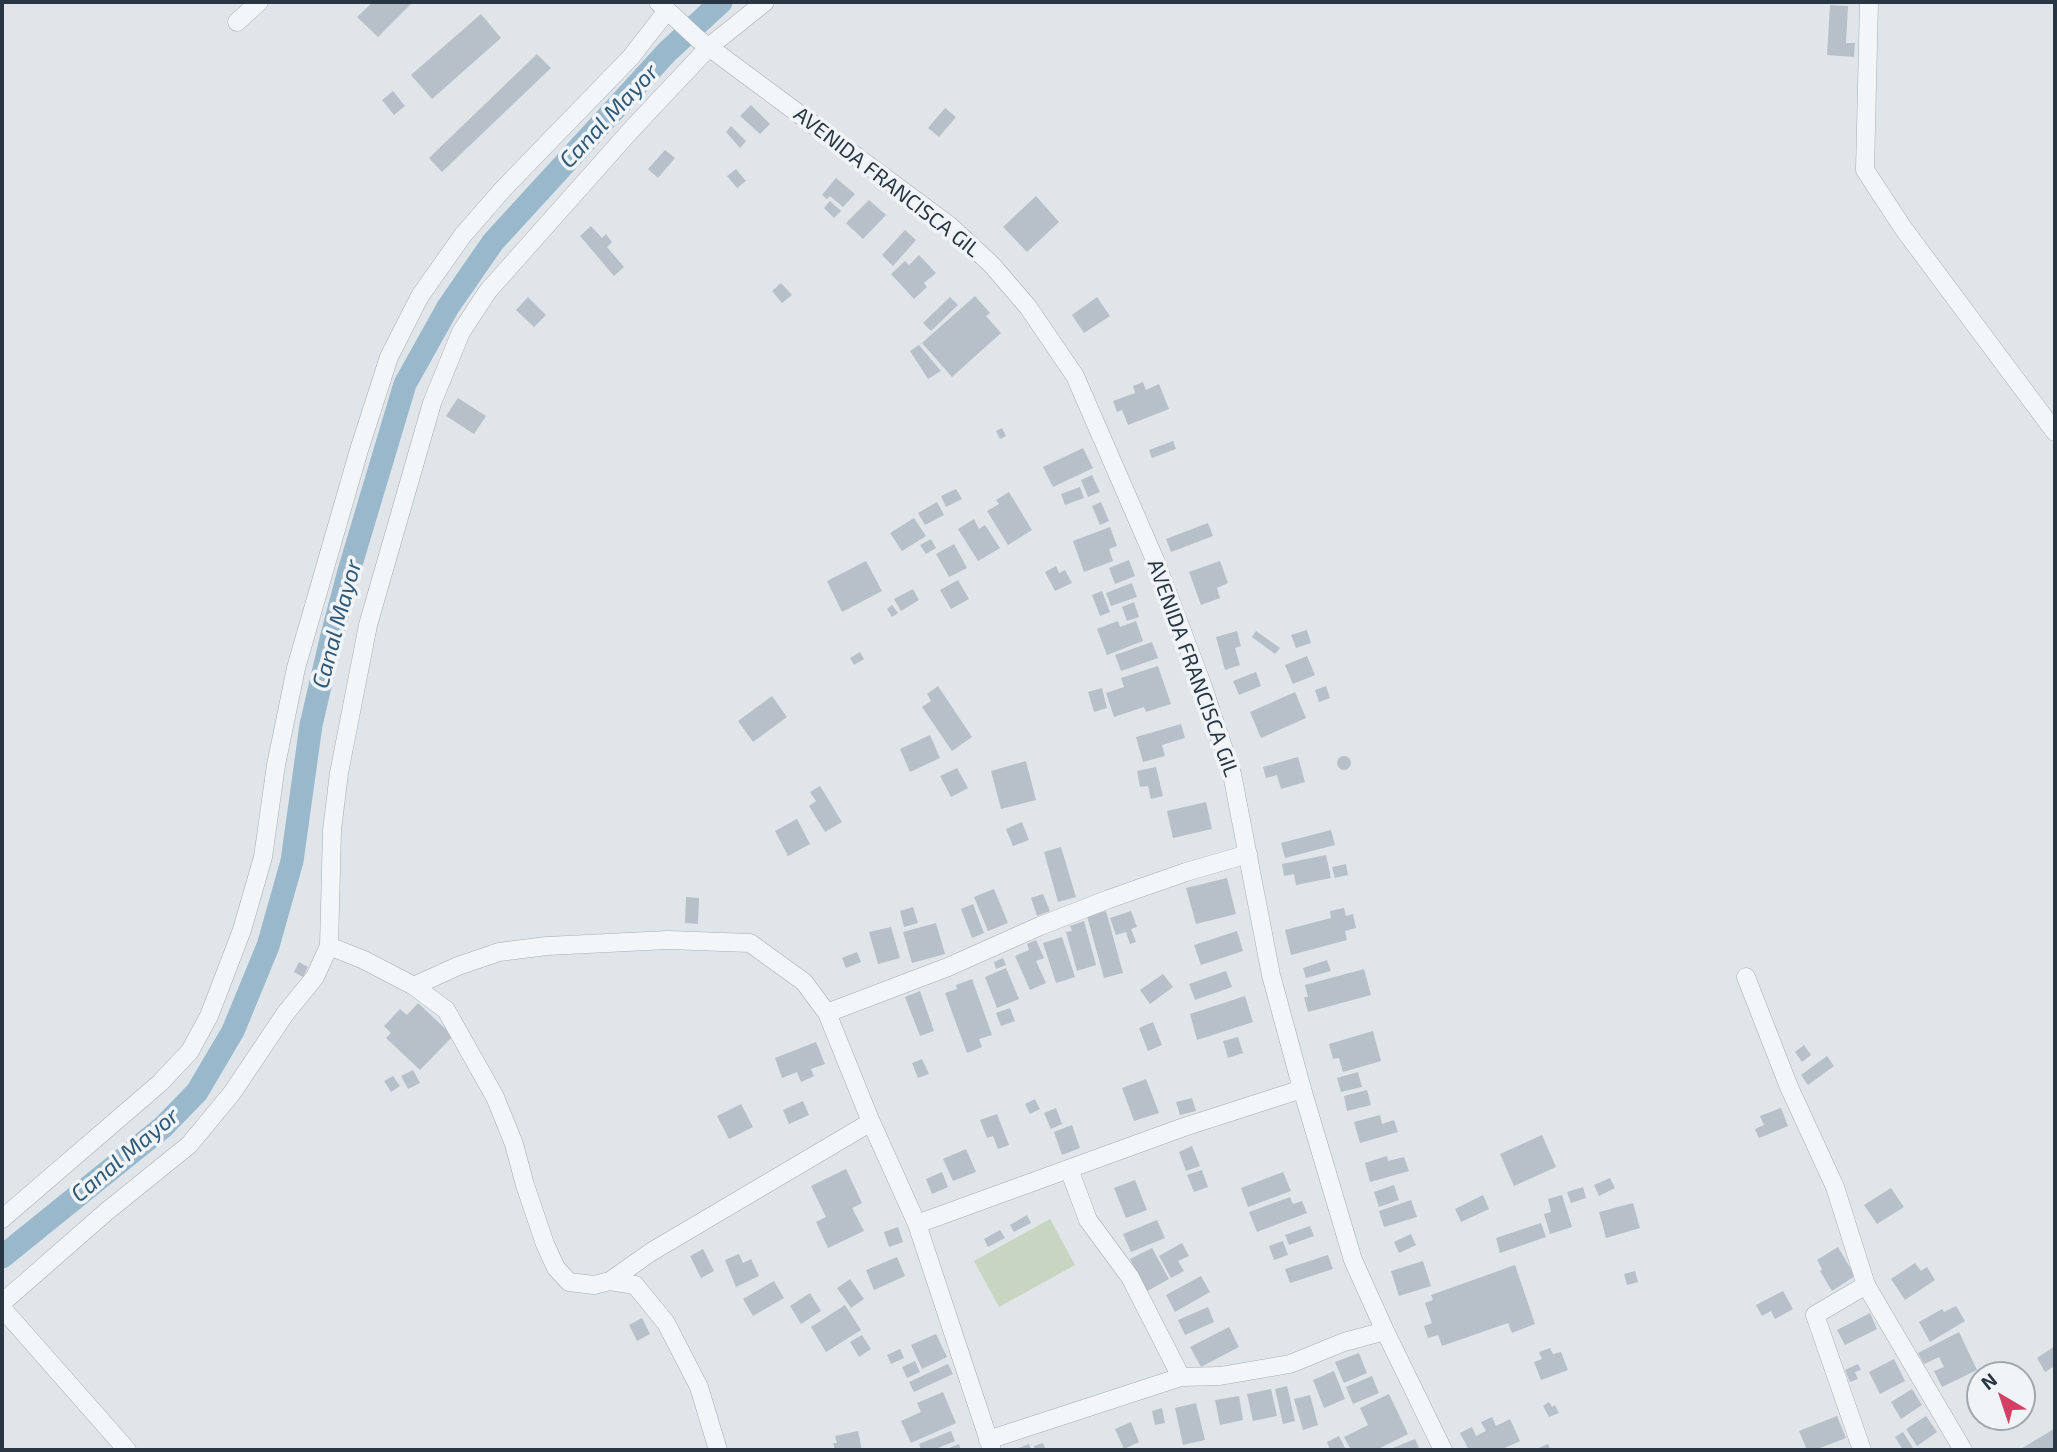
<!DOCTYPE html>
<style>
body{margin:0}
#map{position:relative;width:2057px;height:1452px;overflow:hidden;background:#e0e5ea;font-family:"Exo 2",sans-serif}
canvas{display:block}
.frame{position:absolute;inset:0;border:4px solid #283543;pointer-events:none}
.north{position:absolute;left:1966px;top:1361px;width:70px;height:70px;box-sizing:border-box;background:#f0f4f7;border:2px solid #a0a8af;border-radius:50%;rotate:321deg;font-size:19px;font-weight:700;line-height:28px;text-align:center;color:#283543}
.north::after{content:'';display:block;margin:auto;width:24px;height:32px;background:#d63e66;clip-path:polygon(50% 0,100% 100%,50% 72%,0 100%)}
</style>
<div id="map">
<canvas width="2057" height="1452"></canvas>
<div class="frame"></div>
<div class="north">N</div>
</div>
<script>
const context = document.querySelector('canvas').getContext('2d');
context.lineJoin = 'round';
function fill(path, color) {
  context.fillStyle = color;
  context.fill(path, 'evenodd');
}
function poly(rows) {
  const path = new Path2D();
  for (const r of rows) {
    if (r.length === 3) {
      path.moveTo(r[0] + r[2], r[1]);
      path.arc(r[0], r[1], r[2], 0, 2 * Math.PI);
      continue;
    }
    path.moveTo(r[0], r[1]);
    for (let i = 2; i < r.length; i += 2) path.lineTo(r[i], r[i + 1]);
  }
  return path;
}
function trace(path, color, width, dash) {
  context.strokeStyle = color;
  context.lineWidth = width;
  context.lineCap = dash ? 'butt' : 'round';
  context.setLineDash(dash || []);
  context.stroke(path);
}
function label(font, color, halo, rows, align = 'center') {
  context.font = font + ' "Exo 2",sans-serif';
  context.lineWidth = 7;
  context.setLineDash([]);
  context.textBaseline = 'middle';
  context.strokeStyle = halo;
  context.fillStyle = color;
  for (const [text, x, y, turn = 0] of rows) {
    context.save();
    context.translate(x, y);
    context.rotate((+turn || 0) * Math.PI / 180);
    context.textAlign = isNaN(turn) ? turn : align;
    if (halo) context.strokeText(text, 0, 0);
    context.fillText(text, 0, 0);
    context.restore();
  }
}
const green = poly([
 [1050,1219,1075,1265,999,1307,974,1261]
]);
const canal = poly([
 [2,1257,163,1127,197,1092,233,1031,268,946,292,861,311,725,331,639,349,571,405,384,448,307,493,242,667,52,721,2]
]);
const building = poly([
 [373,2,413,2,378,37,357,17],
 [1830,5,1848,6,1846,43,1855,43,1854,57,1827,55],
 [481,14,501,38,432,99,411,75],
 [537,54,551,68,442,172,429,158],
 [393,91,405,106,394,115,382,100],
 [751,105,770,124,760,134,740,116],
 [945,108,956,117,939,137,928,128],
 [731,126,746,141,740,148,726,132],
 [665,150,675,158,658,178,648,169],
 [736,169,746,181,737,188,727,176],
 [836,178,855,194,843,207,830,196,827,199,822,195],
 [1036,196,1059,222,1027,252,1003,227],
 [869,200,886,215,863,239,846,223],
 [830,201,841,211,834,218,824,208],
 [591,226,602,238,606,234,612,242,607,247,624,267,614,276,580,236],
 [905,230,916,240,893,266,882,255],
 [919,255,936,273,924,283,927,287,914,299,891,274,905,261,909,265],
 [781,283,792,295,782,303,772,291],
 [975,296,990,313,986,316,1001,333,952,377,922,343],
 [528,297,546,315,534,327,516,310],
 [950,297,958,305,931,331,923,323],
 [1097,297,1110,316,1084,333,1072,315],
 [919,345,941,371,928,379,910,351],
 [1143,382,1146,390,1159,384,1169,409,1128,425,1122,410,1117,412,1113,401,1135,393,1133,386],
 [458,398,486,416,474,434,446,416],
 [1002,428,1006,436,1000,439,996,431],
 [1173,441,1176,449,1152,458,1149,450],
 [1083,448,1093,468,1053,487,1043,467],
 [1092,475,1100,492,1088,497,1081,480],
 [1080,487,1084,498,1065,505,1061,494],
 [956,489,962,499,946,507,941,496],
 [1009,492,1032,530,1008,545,987,511,999,504,996,500],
 [937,502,944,515,925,525,918,513],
 [1101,502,1109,521,1100,525,1092,506],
 [914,518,926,536,902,551,890,533],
 [974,519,979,529,985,525,1000,548,978,561,958,529],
 [1208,523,1213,536,1171,552,1166,539],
 [1110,527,1117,546,1109,549,1113,561,1084,572,1073,541],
 [931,539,936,548,926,554,920,545],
 [954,544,967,568,949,577,936,554],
 [1129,560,1135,576,1115,584,1109,568],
 [866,561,882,591,842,612,827,581],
 [1220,561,1228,583,1217,588,1220,598,1201,605,1189,572],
 [1056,566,1059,573,1065,570,1072,583,1055,591,1045,572],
 [958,580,969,599,951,609,940,590],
 [1132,583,1137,597,1111,606,1106,593],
 [913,589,919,600,901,611,894,599],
 [1102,591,1110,612,1100,616,1092,595],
 [1134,602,1139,617,1127,621,1122,607],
 [892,605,898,613,892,617,887,609],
 [1118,621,1120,627,1136,621,1143,641,1107,655,1097,629],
 [1307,630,1311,643,1296,648,1291,635],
 [1237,631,1241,646,1235,648,1240,665,1225,670,1216,637],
 [1256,631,1280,648,1275,654,1252,637],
 [1152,642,1158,658,1121,671,1115,655],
 [860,652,864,659,854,665,850,658],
 [1307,656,1315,675,1293,684,1285,665],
 [1158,666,1171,704,1146,712,1144,707,1114,717,1106,693,1124,687,1121,678],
 [1256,672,1261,686,1239,695,1233,681],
 [938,686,972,737,952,751,922,707,931,701,927,694],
 [1326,686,1330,698,1319,702,1315,690],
 [1102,688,1107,708,1094,712,1088,692],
 [1295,692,1306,718,1261,738,1250,712],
 [772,696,787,717,753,742,738,721],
 [1181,724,1185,738,1162,745,1165,756,1143,762,1136,737],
 [930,735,940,758,910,772,900,749],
 [1344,763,7],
 [1298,757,1305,782,1281,789,1277,775,1266,778,1263,767],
 [1026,761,1036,800,1001,809,991,771],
 [1156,767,1163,796,1151,799,1148,786,1140,787,1137,771],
 [957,768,968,788,951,797,940,776],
 [820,786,842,822,825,832,809,806,816,801,810,792],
 [1206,802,1212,829,1173,838,1167,811],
 [797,819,810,844,788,856,775,831],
 [1022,822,1029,840,1013,846,1006,829],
 [1331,830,1335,845,1285,858,1281,843],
 [1061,847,1076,897,1058,902,1044,852],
 [1326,855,1331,878,1296,885,1294,874,1284,876,1282,864],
 [1346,864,1348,875,1335,878,1332,867],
 [1227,878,1236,914,1196,924,1186,888],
 [994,889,1008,923,988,931,974,897],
 [1043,894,1050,911,1037,916,1031,898],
 [686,897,699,898,698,924,685,923],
 [973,904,984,933,972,938,961,909],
 [913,907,918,923,904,927,900,911],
 [1344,908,1346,916,1353,914,1356,928,1345,931,1347,940,1291,955,1285,930,1331,918,1330,911],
 [1106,911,1123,973,1104,978,1087,916],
 [1131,911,1137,927,1131,929,1136,942,1130,944,1126,932,1116,935,1110,918],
 [1084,921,1096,965,1077,971,1066,932,1072,931,1070,926],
 [936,923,945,954,912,963,903,932],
 [891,927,900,958,878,964,869,932],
 [1237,931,1243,951,1201,965,1194,945],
 [1062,937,1075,977,1056,983,1043,943],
 [1036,940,1044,958,1036,961,1046,983,1030,990,1015,956,1029,950,1027,944],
 [857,952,861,962,846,968,842,958],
 [1003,958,1006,965,996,969,994,962],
 [1327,960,1331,971,1306,978,1303,968],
 [299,962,308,967,303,977,294,972],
 [1006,968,1019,999,997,1008,985,977],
 [1364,969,1371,995,1308,1012,1304,997,1308,997,1305,985],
 [1226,971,1232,987,1195,1000,1189,984],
 [1163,974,1173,987,1150,1004,1140,990],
 [972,979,992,1035,979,1039,982,1047,967,1053,945,993,957,989,956,985],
 [920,991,934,1031,920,1036,905,997],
 [1245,996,1253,1022,1197,1040,1190,1014],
 [418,1003,453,1036,420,1070,386,1038,391,1033,384,1026,400,1009,407,1015],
 [1010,1008,1015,1021,1001,1026,996,1013],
 [1153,1022,1162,1045,1148,1051,1139,1028],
 [1373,1031,1381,1061,1343,1072,1339,1058,1333,1059,1329,1044],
 [1238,1037,1243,1053,1228,1058,1223,1041],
 [816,1042,825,1064,811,1069,814,1076,801,1082,797,1072,782,1078,775,1058],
 [1804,1045,1811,1055,1802,1062,1795,1052],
 [1827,1056,1834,1066,1808,1085,1801,1075],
 [922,1059,929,1074,918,1078,912,1063],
 [413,1070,420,1083,408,1089,401,1076],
 [1358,1072,1362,1087,1341,1092,1337,1078],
 [393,1076,400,1086,391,1092,384,1081],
 [1146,1079,1159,1113,1134,1121,1122,1088],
 [1367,1090,1371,1105,1347,1111,1344,1096],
 [1192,1098,1196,1111,1180,1115,1176,1102],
 [1035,1099,1040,1109,1030,1114,1025,1104],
 [803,1101,809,1115,789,1124,783,1110],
 [741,1104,753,1127,729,1139,717,1116],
 [1056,1108,1062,1124,1051,1129,1044,1113],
 [1781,1108,1788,1126,1759,1138,1755,1129,1764,1125,1760,1116],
 [997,1114,1009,1145,998,1149,993,1136,987,1138,980,1120],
 [1380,1115,1382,1124,1394,1120,1398,1132,1360,1143,1354,1122],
 [1072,1125,1080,1148,1062,1155,1054,1132],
 [1542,1135,1556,1167,1514,1186,1500,1154],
 [1192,1146,1200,1166,1186,1171,1179,1152],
 [966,1149,976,1172,953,1181,943,1159],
 [1387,1156,1388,1161,1404,1157,1409,1171,1370,1182,1365,1163],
 [846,1169,862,1203,852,1208,864,1231,828,1248,816,1222,826,1217,811,1186],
 [1202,1170,1208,1187,1194,1192,1187,1175],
 [942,1172,948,1187,932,1194,926,1179],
 [1283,1172,1291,1191,1248,1207,1241,1188],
 [1610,1178,1615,1188,1599,1196,1594,1185],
 [1135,1180,1147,1210,1126,1218,1114,1188],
 [1394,1185,1399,1200,1379,1207,1374,1192],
 [1583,1187,1586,1198,1571,1203,1567,1192],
 [1891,1188,1904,1207,1877,1224,1864,1205],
 [1483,1195,1489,1209,1461,1222,1455,1209],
 [1562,1195,1572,1227,1550,1234,1544,1214,1551,1212,1548,1199],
 [1290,1197,1293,1204,1302,1201,1307,1213,1257,1232,1249,1212],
 [1411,1200,1417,1217,1384,1227,1379,1211],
 [1633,1203,1640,1228,1606,1238,1599,1212],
 [1027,1215,1031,1223,1014,1232,1010,1225],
 [1157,1220,1165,1238,1131,1252,1123,1234],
 [1541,1223,1546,1237,1500,1253,1496,1238],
 [1310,1226,1314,1236,1289,1245,1285,1235],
 [898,1227,903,1242,889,1247,884,1232],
 [1000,1230,1005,1238,988,1247,984,1239],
 [1411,1234,1416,1245,1399,1253,1394,1242],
 [1283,1241,1288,1255,1274,1260,1269,1246],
 [1182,1243,1189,1256,1178,1261,1184,1271,1171,1278,1159,1256],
 [1838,1247,1855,1276,1832,1291,1820,1271,1822,1269,1817,1260],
 [1152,1248,1169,1279,1144,1293,1136,1278,1139,1276,1130,1259],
 [703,1249,714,1271,701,1278,690,1256],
 [739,1254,743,1263,751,1259,759,1276,736,1287,725,1260],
 [1328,1255,1333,1269,1290,1283,1285,1269],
 [897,1257,905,1276,874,1290,866,1270],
 [1423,1261,1431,1286,1399,1296,1391,1271],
 [1915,1263,1921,1271,1927,1267,1935,1280,1905,1300,1891,1279],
 [1515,1265,1535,1324,1512,1333,1508,1323,1442,1346,1438,1335,1428,1338,1424,1326,1432,1323,1425,1303,1433,1300,1431,1295],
 [1635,1271,1638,1282,1627,1285,1624,1274],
 [1201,1276,1210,1292,1175,1312,1166,1295],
 [850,1279,864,1299,851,1308,837,1288],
 [774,1281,784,1298,753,1316,743,1299],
 [1783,1291,1793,1309,1775,1319,1771,1311,1762,1316,1756,1305],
 [810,1293,821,1311,801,1324,790,1306],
 [845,1305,861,1330,826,1352,811,1327],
 [1956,1306,1965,1321,1930,1342,1919,1322,1942,1309,1944,1312],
 [1208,1307,1214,1322,1185,1335,1178,1320],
 [1870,1313,1877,1329,1845,1345,1837,1330],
 [642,1318,650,1334,637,1341,629,1325],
 [1229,1327,1239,1347,1201,1367,1190,1347],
 [1959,1332,1977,1370,1942,1387,1934,1371,1944,1367,1939,1357,1924,1364,1918,1353],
 [936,1334,947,1357,922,1369,911,1345],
 [862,1335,871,1349,859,1357,850,1342],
 [2055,1346,2055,1366,2045,1372,2037,1358],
 [1550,1348,1553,1354,1561,1352,1568,1370,1541,1380,1534,1362,1542,1359,1539,1352],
 [900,1349,904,1358,891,1364,887,1355],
 [1359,1353,1367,1373,1344,1383,1335,1362],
 [1894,1359,1905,1381,1880,1394,1869,1372],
 [915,1361,920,1372,907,1378,902,1367],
 [948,1364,953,1374,914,1392,909,1382],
 [1858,1364,1861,1370,1855,1372,1858,1379,1850,1382,1845,1370],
 [1334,1371,1345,1399,1324,1408,1313,1380],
 [1372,1376,1379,1393,1353,1404,1346,1387],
 [1287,1386,1295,1421,1283,1424,1275,1389],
 [1271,1389,1277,1416,1253,1421,1247,1394],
 [1912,1389,1922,1405,1901,1419,1891,1402],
 [943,1392,956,1423,911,1443,901,1421,921,1412,917,1403],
 [1389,1394,1408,1434,1376,1450,1351,1450,1344,1437,1368,1425,1360,1408],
 [1310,1395,1318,1425,1303,1430,1294,1399],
 [1239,1396,1243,1420,1220,1425,1215,1400],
 [1549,1402,1552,1407,1555,1405,1559,1413,1549,1417,1543,1406],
 [1196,1403,1205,1440,1183,1445,1175,1408],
 [1162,1408,1165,1423,1155,1425,1152,1411],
 [1837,1416,1846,1438,1815,1450,1807,1450,1799,1431],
 [1926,1416,1937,1432,1917,1446,1906,1429],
 [1492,1417,1496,1426,1510,1419,1520,1441,1500,1450,1469,1450,1460,1433,1472,1427,1476,1436,1486,1431,1481,1422],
 [1131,1422,1139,1442,1124,1449,1115,1429],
 [2054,1429,2055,1450,2019,1450],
 [858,1431,862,1450,835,1450,833,1443,837,1443,835,1436],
 [951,1431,955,1441,933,1450,921,1450,919,1444],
 [1903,1432,1913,1448,1908,1450,1903,1450,1895,1437],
 [1339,1436,1346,1450,1330,1450,1327,1442],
 [1415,1439,1420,1450,1388,1450],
 [1043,1443,1046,1450,1035,1450,1034,1446],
 [959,1444,961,1450,944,1450],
 [1029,1444,1031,1450,1014,1450],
 [1548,1444,1551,1450,1534,1450]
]);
const minor = poly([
 [658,2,698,39,950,226,992,265,1028,307,1075,376,1155,560,1202,684,1232,774,1271,975,1302,1089,1353,1260,1385,1331,1443,1450],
 [1869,2,1865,170,1903,228,2055,432],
 [237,22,259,2],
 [329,946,364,960,414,986,446,1010,495,1097,514,1144,525,1185,545,1244,556,1268,569,1282,594,1285,610,1281,635,1285,666,1323,699,1387,718,1450],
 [1746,977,1789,1087,1835,1187,1866,1285,1963,1450],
 [414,986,458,966,499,952,547,946,668,940,750,943,804,982,827,1013,871,1122,917,1224,992,1450],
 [827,1013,948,967,1040,926,1109,899,1186,872,1248,854],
 [1069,1169,1088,1220,1130,1277,1181,1377],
 [2,1219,160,1083,190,1051,209,1016,242,930,263,857,276,765,296,668,359,450,389,357,420,296,463,235,504,188,631,57,666,12],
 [917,1224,1184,1127,1302,1089],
 [610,1281,651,1252,871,1122],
 [2,1303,106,1212,189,1145,232,1093,285,1014,315,977,329,946,332,830,339,773,368,625,432,403,461,332,488,291,632,129,710,46,765,2],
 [2,1308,127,1450],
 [988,1440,1181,1377,1220,1376,1290,1364,1344,1342,1385,1331],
 [1862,1450,1815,1315,1866,1285]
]);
const streetNames = [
 ["AVENIDA FRANCISCA GIL",887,182,38],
 ["AVENIDA FRANCISCA GIL",1193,668,70]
];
const waterNames = [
 ["Canal Mayor",609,116,-47],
 ["Canal Mayor",337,624,-75],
 ["Canal Mayor",125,1155,-40]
];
fill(green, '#c8d5c1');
trace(canal, '#99b8cc', 23);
fill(building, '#b7bfc8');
trace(minor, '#a5adb5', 19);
trace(minor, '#f3f6f8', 18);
label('21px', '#283543', '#f0f4f7', streetNames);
label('italic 23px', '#2f5979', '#f0f4f7', waterNames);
</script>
